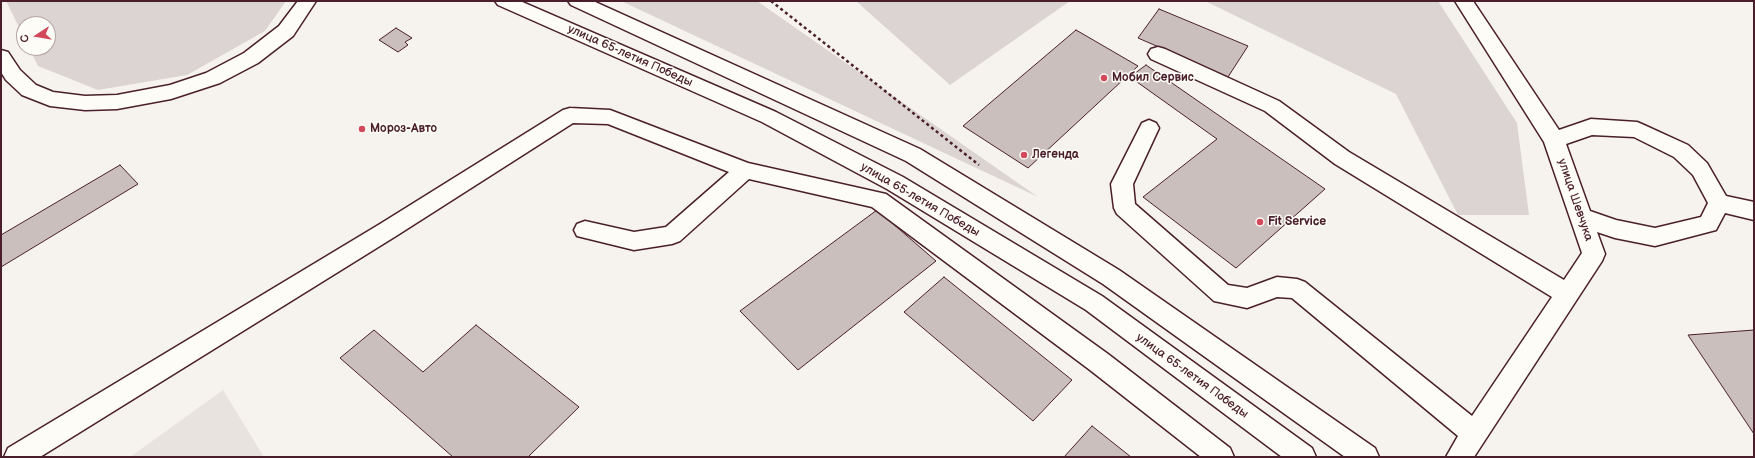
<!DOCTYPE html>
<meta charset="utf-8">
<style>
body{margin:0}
#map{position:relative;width:1755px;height:458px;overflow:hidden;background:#f6f3ef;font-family:"Balsamiq Sans",sans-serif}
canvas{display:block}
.frame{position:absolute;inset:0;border:2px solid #4a1f2b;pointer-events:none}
.north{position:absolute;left:16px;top:16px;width:40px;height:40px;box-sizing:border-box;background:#fdfcf7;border:1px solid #b5a4a5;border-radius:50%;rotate:258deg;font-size:11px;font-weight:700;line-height:16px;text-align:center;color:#4a1f2b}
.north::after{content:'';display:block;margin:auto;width:14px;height:18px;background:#d1495b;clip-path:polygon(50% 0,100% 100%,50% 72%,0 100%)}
</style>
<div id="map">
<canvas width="1755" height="458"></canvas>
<div class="frame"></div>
<div class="north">С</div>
</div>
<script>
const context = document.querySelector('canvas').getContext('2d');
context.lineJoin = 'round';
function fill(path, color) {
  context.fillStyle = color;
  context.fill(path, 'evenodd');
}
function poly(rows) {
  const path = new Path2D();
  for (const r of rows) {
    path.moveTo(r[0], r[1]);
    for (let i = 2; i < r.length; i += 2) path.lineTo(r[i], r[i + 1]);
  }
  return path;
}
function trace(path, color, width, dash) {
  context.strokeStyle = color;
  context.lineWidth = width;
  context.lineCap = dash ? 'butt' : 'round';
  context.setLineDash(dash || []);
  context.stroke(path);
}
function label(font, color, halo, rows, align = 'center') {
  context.font = font + ' "Balsamiq Sans",sans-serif';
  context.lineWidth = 3;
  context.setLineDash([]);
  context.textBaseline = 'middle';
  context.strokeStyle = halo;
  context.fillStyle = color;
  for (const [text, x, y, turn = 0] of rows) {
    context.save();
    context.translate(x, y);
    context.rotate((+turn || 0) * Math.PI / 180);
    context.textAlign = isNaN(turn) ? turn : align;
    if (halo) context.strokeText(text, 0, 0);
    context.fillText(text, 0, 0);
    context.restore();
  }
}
const built = poly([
 [223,390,264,457,130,457]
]);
const green = poly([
 [6,1,286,1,265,31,187,75,98,90,38,66,29,48,48,48,48,24,24,24,24,37],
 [621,1,757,1,1038,197],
 [856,1,1070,1,950,85],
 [1205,1,1438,1,1517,123,1529,215,1458,215,1396,94]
]);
const building = poly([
 [1159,9,1248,46,1228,77,1138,38,1159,9],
 [396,28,412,38,405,42,408,45,398,52,379,40,396,28],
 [1076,30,1138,66,1028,168,963,126,1076,30],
 [1146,65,1325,189,1236,268,1143,197,1217,139,1130,77,1146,65],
 [120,165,138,184,1,267,1,235,120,165],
 [877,210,936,261,798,370,740,311,877,210],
 [944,277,1072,380,1033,421,904,312,944,277],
 [476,325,579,407,528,457,453,457,340,358,374,330,423,372,476,325],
 [1754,330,1754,434,1688,335,1754,330],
 [1092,426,1131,457,1064,457,1092,426]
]);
const path = poly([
 [771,1,979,165]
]);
const minor = poly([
 [1455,1,1473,1,1559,130,1591,119,1637,122,1644,125,1688,145,1707,163,1726,196,1754,202,1754,220,1725,213,1716,230,1655,246,1615,238,1597,232,1605,254,1602,261,1474,457,1446,457,1458,436,1292,298,1277,297,1247,308,1214,301,1117,214,1114,208,1111,184,1142,123,1149,120,1156,123,1159,128,1133,184,1135,204,1228,285,1247,288,1277,277,1297,279,1305,282,1472,416,1552,297,1335,164,1265,111,1151,59,1148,54,1151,49,1158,47,1165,49,1279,101,1349,152,1564,280,1582,253,1544,142,1455,1],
 [1592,135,1634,137,1674,157,1693,175,1708,203,1701,217,1655,228,1616,220,1590,211,1566,144,1592,135],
 [570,108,610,110,748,163,886,194,1108,354,1230,448,1234,457,1201,457,1090,370,872,207,749,179,680,241,672,244,634,250,577,236,574,230,577,224,585,221,634,232,666,227,729,172,608,124,573,123,396,236,40,457,4,457,8,448,380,224,563,110,570,108]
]);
const major = poly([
 [298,1,316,1,293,36,258,63,220,83,171,99,117,109,85,110,50,106,22,95,6,80,1,72,1,50,8,52,20,70,36,85,53,92,85,96,117,95,170,85,206,73,244,53,279,26,298,1],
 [495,1,520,1,776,112,903,177,1102,296,1312,448,1316,457,1282,457,1086,310,887,189,762,122,498,5,495,1],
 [568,1,593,1,920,149,1119,270,1375,448,1379,457,1345,457,1103,284,906,161,571,5,568,1]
]);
const markers = [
 [1104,78,4,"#d1495b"],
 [362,129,4,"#d1495b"],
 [1024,155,4,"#d1495b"],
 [1260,222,4,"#d1495b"]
];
const streetNames = [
 ["улица 65-летия Победы",630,56,24],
 ["улица 65-летия Победы",920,200,30],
 ["улица Шевчука",1575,200,71],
 ["улица 65-летия Победы",1192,376,36]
];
const poiNames = [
 ["Мобил Сервис",1112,78],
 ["Мороз-Авто",370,129],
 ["Легенда",1032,155],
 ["Fit Service",1268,222]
];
fill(built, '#e9e3e0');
fill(green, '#dcd4d2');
fill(building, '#cbbfbe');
trace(building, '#4a1f2b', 1);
trace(minor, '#4a1f2b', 3);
trace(major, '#4a1f2b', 3);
trace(path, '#4a1f2b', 2.5, [3, 3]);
fill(minor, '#fdfcf7');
fill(major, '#fdfcf7');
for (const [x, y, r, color] of markers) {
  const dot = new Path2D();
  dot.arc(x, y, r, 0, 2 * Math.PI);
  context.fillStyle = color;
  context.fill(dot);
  trace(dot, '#fdfcf7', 1.5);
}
label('12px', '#4a1f2b', '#fdfcf7', streetNames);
label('bold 12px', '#4a1f2b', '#fdfcf7', poiNames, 'left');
</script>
